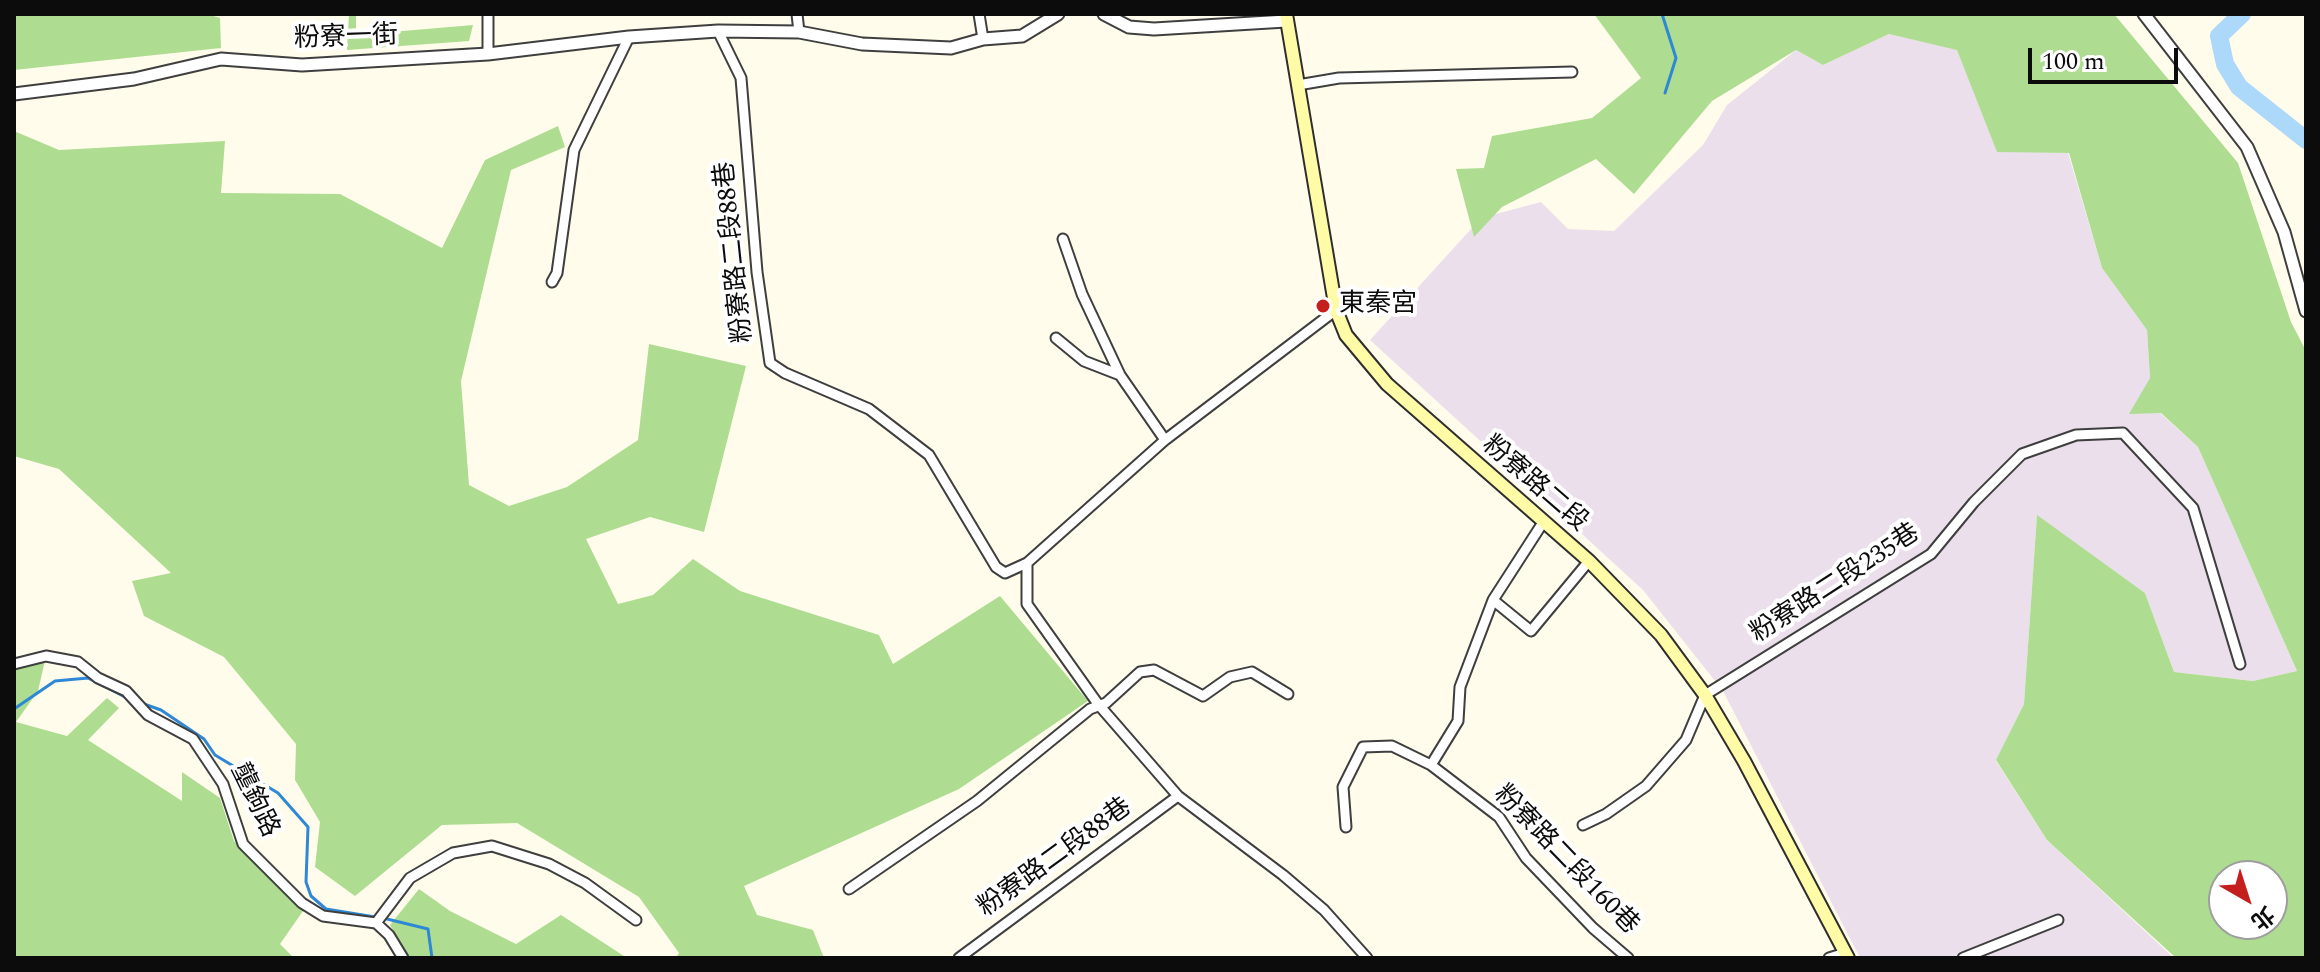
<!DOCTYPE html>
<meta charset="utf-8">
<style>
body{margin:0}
#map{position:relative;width:2320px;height:972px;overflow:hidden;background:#fffceb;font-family:Spectral,"Noto Sans TC",serif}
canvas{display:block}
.frame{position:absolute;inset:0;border:16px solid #0c0c0c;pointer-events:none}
.north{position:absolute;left:2208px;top:860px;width:80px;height:80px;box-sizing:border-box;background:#fff;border:2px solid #9e9e9e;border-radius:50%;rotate:141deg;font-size:22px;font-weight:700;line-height:32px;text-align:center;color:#0c0c0c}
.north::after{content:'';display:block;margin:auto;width:28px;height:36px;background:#c41f1c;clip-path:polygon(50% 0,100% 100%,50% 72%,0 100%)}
.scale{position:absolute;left:2028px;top:48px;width:150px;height:36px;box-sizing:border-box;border:4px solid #0c0c0c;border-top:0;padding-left:10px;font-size:24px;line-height:28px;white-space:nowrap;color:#0c0c0c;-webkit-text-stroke:6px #fff;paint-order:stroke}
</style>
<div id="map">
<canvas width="2320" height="972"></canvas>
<div class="frame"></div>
<div class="north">北</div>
<div class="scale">100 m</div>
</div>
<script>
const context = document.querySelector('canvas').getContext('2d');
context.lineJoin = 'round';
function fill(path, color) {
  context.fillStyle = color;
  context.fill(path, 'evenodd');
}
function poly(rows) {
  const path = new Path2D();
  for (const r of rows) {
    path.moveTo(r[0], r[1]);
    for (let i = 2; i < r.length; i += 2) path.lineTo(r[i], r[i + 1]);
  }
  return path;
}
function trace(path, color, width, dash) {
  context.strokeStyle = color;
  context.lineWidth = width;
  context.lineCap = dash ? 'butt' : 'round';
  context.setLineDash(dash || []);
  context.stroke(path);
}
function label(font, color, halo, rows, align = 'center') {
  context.font = font + ' Spectral,"Noto Sans TC",serif';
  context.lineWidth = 8;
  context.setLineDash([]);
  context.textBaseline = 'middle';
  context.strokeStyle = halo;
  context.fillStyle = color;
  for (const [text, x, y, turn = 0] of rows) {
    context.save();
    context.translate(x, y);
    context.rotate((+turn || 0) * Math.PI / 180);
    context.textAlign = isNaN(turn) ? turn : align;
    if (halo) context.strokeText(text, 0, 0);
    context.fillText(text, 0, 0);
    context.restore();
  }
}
const industrial = poly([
 [1889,34,1957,49,1997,151,2068,153,2102,268,2147,330,2150,378,2160,413,2198,447,2297,671,2253,681,2174,672,2145,593,2037,516,2024,704,1996,761,2047,840,2174,958,1860,958,1723,691,1643,590,1370,340,1481,218,1541,202,1568,229,1614,231,1703,145,1727,105,1796,50,1823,65]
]);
const forest = poly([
 [14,14,207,14,220,18,221,48,14,70],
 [349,14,356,14,356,35,473,25,469,41,347,50],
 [1594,14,2114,14,2238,163,2291,322,2306,351,2306,958,2176,958,2047,840,1996,760,2024,704,2037,515,2145,593,2174,672,2253,681,2297,671,2198,447,2161,413,2129,414,2150,378,2147,330,2102,268,2069,153,1997,152,1957,50,1889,34,1823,65,1796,50,1712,101,1634,194,1596,159,1502,207,1474,237,1456,169,1484,168,1492,136,1592,118,1641,78],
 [2272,876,2272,924,2224,924,2224,876],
 [558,126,565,147,511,170,461,381,469,485,509,506,567,487,638,440,649,344,746,366,704,532,650,517,586,539,618,604,653,595,693,559,740,591,879,635,893,664,1000,596,1088,701,959,789,744,886,757,915,813,930,824,958,676,958,679,953,639,897,517,823,442,825,355,896,315,867,320,822,295,780,296,744,224,657,144,616,132,581,171,573,59,469,14,456,14,131,59,150,225,141,221,193,340,194,442,248,485,160],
 [46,656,38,691,16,722,67,736,107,698,119,708,88,740,182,801,182,772,220,798,234,841,303,911,280,944,294,958,14,958,14,669],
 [419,889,450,911,516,944,561,915,627,958,410,958,390,925]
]);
const stream = poly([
 [1662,14,1676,58,1665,93],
 [144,704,161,710,204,739,215,755,278,793,308,827,306,882,311,896,326,909,375,917],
 [14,709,55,681,88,678,129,699],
 [383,918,428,929,432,958]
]);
const river = poly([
 [2242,14,2219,36,2225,64,2239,87,2306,140]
]);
const minor = poly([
 [488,14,488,54],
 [797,14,799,32],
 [979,14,983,39],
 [718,31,741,78,757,272,770,363,785,373,869,409,929,455,996,567,1005,573,1027,563,1165,440,1336,310],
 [1298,85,1339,78,1572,72],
 [1063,239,1082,294,1120,375,1165,440],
 [552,282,557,273,574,150,629,37],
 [1056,338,1084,361,1120,375],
 [1027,563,1027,604,1098,704,1178,796,1283,875,1324,910,1367,958],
 [1493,600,1542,524],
 [14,664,46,656,78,662,98,678,126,691,148,715,193,739,223,784,243,844,302,903,323,916,376,923,389,935,403,958],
 [1431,765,1458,721,1460,687,1493,600,1531,631,1589,561],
 [1583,825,1606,814,1646,786,1686,740,1705,695,1931,554,1974,502,2022,454,2076,435,2123,433,2193,508,2240,664],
 [1346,827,1343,787,1363,747,1392,746,1431,765,1499,817,1526,858,1593,928,1628,958],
 [849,889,977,801,1090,709,1106,703,1140,672,1154,670,1203,696,1230,677,1252,672,1288,694],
 [376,923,410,878,453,853,492,846,549,864,585,883,636,920],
 [959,958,1178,796],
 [1829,958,1845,953],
 [1963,958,2058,920]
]);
const tertiary = poly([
 [1104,14,1129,27,1154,29,1286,21],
 [2144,14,2247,147,2284,232,2306,311],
 [14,94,134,79,221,59,302,65,488,54,629,37,718,31,799,32,862,44,951,48,983,39,1022,36,1058,14]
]);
const secondary = poly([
 [1286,14,1336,310,1346,335,1387,384,1589,561,1661,635,1705,695,1744,761,1848,958]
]);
const markers = [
 [1323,306,8,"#c41f1c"]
];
const streetNames = [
 ["粉寮一街",346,39,-2],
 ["粉寮路二段88巷",736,252,-96],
 ["粉寮路二段",1534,485,41],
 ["粉寮路二段235巷",1836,585,-33],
 ["壟鉤路",253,801,64],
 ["粉寮路二段88巷",1056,859,-36],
 ["粉寮路二段160巷",1565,861,46]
];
const poiNames = [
 ["東秦宮",1339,306]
];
fill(industrial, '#ebdfec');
fill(forest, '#aedd91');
trace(stream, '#2f88d5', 3);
trace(river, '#acd8fa', 18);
trace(minor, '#3f3f3f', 13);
trace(tertiary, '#3f3f3f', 15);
trace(secondary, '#2e2e2e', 16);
trace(minor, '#fff', 9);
trace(tertiary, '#fff', 11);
trace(secondary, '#fffba6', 12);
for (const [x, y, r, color] of markers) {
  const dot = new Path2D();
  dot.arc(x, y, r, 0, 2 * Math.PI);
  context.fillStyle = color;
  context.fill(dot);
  trace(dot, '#fff', 3);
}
label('26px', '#0c0c0c', '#fff', streetNames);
label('26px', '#0c0c0c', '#fff', poiNames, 'left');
</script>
